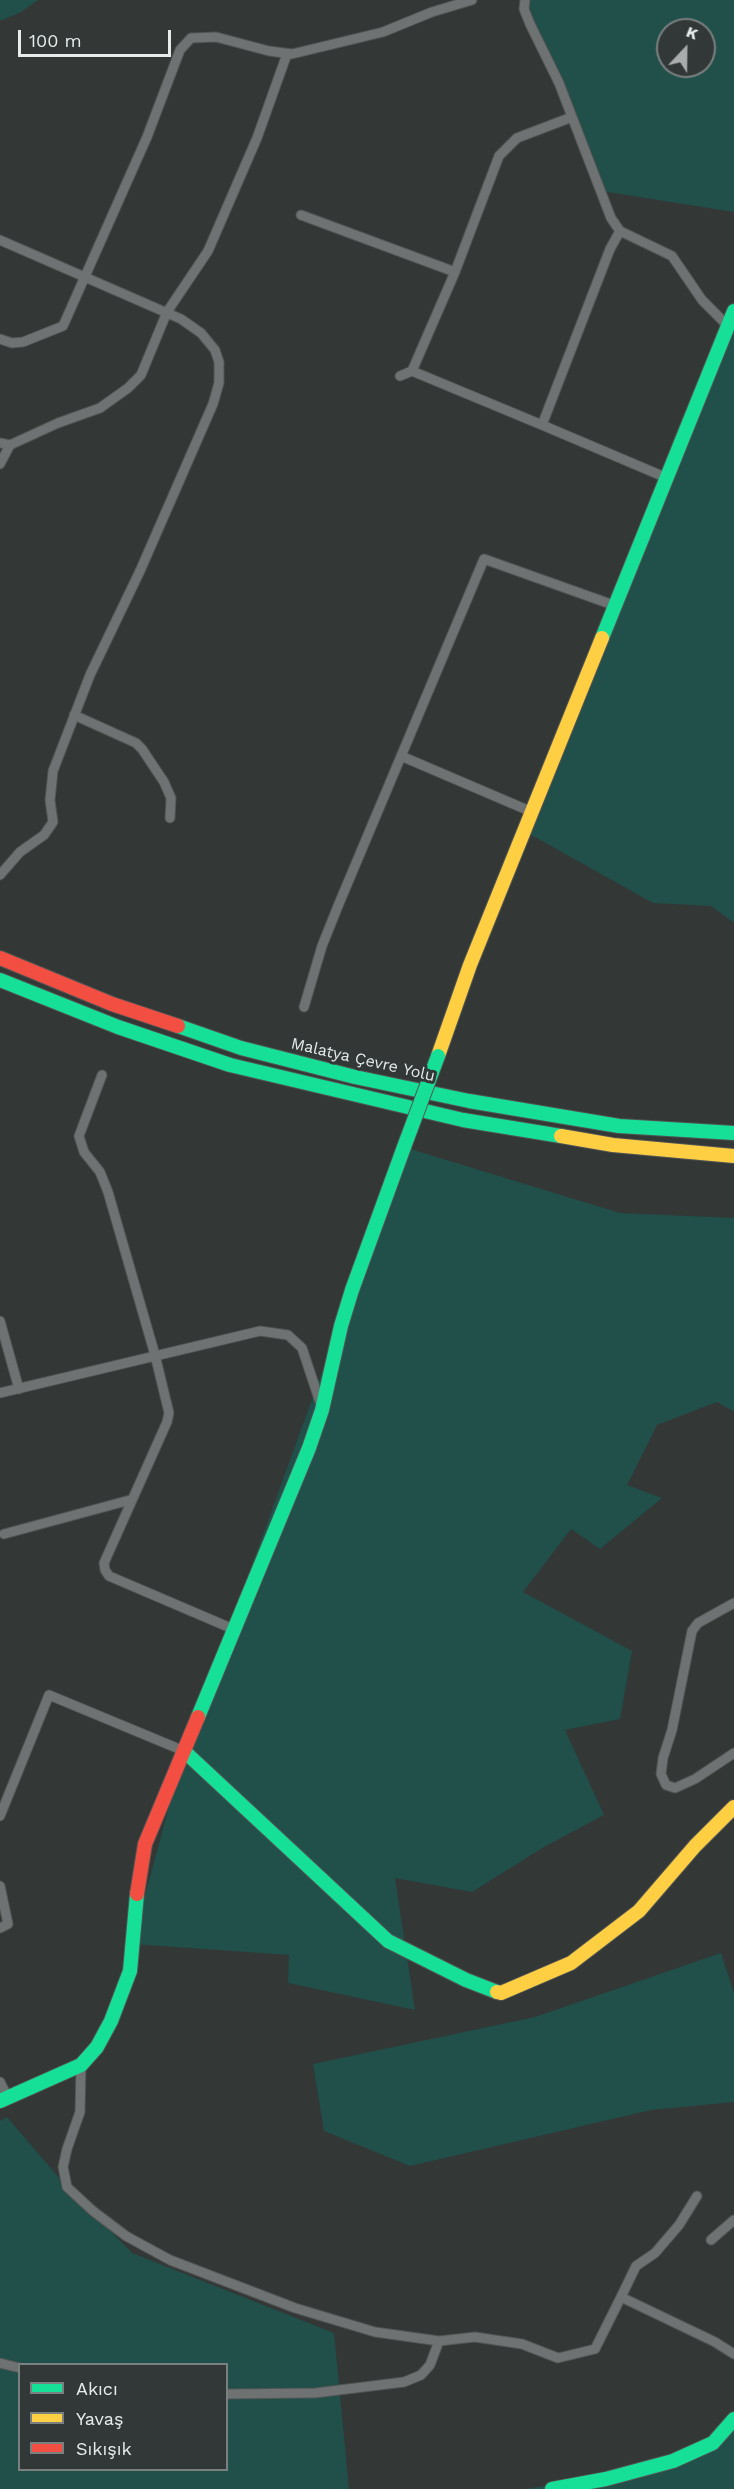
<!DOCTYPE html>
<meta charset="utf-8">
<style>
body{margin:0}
#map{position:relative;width:734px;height:2489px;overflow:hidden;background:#333736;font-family:"Work Sans",sans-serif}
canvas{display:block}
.legend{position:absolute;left:18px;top:2363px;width:210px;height:108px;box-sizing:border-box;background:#323837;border:2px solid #7a807f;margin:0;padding:8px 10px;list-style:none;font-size:18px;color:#e7ebeb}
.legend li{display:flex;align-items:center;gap:12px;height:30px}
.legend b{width:30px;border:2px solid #7a807f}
.north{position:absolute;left:656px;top:18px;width:60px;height:60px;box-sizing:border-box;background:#323837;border:2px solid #7a807f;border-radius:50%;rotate:22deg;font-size:16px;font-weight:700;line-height:24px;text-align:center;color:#e7ebeb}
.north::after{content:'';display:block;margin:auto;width:21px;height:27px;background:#a8acac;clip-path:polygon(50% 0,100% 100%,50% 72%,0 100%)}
.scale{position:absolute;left:18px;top:30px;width:153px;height:27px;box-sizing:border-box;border:3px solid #e7ebeb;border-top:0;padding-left:8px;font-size:18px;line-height:21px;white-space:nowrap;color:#e7ebeb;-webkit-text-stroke:4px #323837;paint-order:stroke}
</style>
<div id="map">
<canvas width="734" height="2489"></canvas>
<ul class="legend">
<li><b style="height:8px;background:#16e098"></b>Akıcı</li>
<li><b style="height:8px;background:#ffcf43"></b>Yavaş</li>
<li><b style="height:8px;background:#f24e42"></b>Sıkışık</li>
</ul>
<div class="north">K</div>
<div class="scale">100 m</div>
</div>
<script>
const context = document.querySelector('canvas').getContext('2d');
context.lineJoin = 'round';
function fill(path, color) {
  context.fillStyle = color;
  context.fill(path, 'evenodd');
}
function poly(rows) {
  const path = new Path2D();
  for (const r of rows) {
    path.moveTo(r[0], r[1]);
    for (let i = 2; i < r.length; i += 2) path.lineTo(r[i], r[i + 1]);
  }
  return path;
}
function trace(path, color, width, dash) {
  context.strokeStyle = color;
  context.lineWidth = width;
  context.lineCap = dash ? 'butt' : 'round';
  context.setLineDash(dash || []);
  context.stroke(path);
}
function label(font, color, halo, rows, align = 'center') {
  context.font = font + ' "Work Sans",sans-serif';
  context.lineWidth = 6;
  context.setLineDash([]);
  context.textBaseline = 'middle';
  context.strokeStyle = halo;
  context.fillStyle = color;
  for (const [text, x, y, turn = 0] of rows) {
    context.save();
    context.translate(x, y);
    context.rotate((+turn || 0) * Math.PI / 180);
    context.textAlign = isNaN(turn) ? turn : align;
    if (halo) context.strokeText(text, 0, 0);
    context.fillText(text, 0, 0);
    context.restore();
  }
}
const green = poly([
 [0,0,38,0,21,12,0,21],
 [526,0,734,0,734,212,601,191],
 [668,30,704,30,704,66,668,66],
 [734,316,734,923,711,906,653,903,524,831],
 [404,1147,620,1213,734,1218,734,1412,717,1402,657,1425,627,1485,662,1498,600,1549,571,1529,523,1592,632,1651,620,1719,565,1730,604,1815,544,1847,472,1892,395,1878,415,2010,288,1983,289,1955,132,1944,184,1751],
 [721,1953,734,1993,734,2102,651,2110,410,2166,324,2131,313,2064,535,2017],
 [7,2117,67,2187,132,2253,334,2333,349,2489,0,2489,0,2121],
 [20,2364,226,2364,226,2470,20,2470],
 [734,2419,734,2489,525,2489,621,2475,713,2443]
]);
const street = poly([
 [525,0,524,9,530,24,559,83,611,218,620,231,672,256,702,300,727,325],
 [301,215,455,272],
 [620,231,610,249,542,425,667,478],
 [0,240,181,319,201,333,215,350,219,362,219,383,213,404,140,571,90,675,53,771,50,800,53,822,44,835,20,852,0,875],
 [0,339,12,343,23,342,63,326,147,137,180,50,191,38,216,37,269,51,292,54,383,32,432,12,472,0],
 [400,376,412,371],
 [542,425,412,371,455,272,499,156,517,138,572,117],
 [0,443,10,445,58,423,100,408,128,388,141,375,167,312,208,251,257,138,287,54],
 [0,464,10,445],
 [74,715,136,743,142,749,164,782,171,798,170,818],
 [401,756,532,812],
 [304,1007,322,946,338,906,484,559,616,606],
 [102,1075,79,1136,84,1152,100,1172,108,1192,155,1355,169,1413,167,1422,104,1563,105,1570,109,1576,233,1629],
 [0,1321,19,1389],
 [0,1393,260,1331,288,1335,302,1348,322,1408],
 [4,1534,130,1500],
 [734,1603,698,1623,692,1631,672,1730,663,1758,661,1774,666,1785,675,1788,695,1779,734,1753],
 [0,1816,49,1695,184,1751],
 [0,1886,8,1924,0,1928],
 [81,2065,80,2112,67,2149,63,2167,67,2187,93,2211,126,2236,170,2260,295,2308,375,2332,439,2341,475,2337,522,2344,558,2358,595,2349,621,2297,715,2342,734,2354],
 [0,2082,7,2096],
 [711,2240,734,2220],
 [621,2297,636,2266,655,2253,679,2225,697,2196],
 [0,2363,20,2368],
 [226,2394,315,2393,404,2382,421,2375,430,2365,439,2341]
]);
const fast = poly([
 [602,638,734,311],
 [0,980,118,1027,230,1065,463,1120,561,1136],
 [178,1026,241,1048,355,1077,469,1101,619,1126,734,1133],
 [198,1717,309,1448,322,1410,341,1326,352,1290,404,1147],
 [184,1751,388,1941,466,1980,497,1992],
 [0,2101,81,2065,97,2047,111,2021,130,1971,137,1894],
 [552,2489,606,2479,673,2461,713,2443,734,2419]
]);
const slow = poly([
 [438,1056,470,965,602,638],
 [561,1136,613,1145,734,1156],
 [497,1992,501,1993,571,1963,639,1911,695,1846,734,1807]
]);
const jam = poly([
 [0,958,112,1004,178,1026],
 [137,1894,145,1844,198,1717]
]);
const fastBridge = poly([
 [404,1147,438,1056]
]);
const streetNames = [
 ["Malatya Çevre Yolu",363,1060,13]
];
fill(green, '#214f4a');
trace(street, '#505453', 11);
trace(fast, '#505453', 16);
trace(slow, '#505453', 16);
trace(jam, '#505453', 16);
trace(street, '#6f7272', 9);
trace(fast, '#16e098', 14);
trace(slow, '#ffcf43', 14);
trace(jam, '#f24e42', 14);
trace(fastBridge, '#505453', 16, []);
trace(fastBridge, '#16e098', 14);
label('16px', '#e7ebeb', '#323837', streetNames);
</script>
